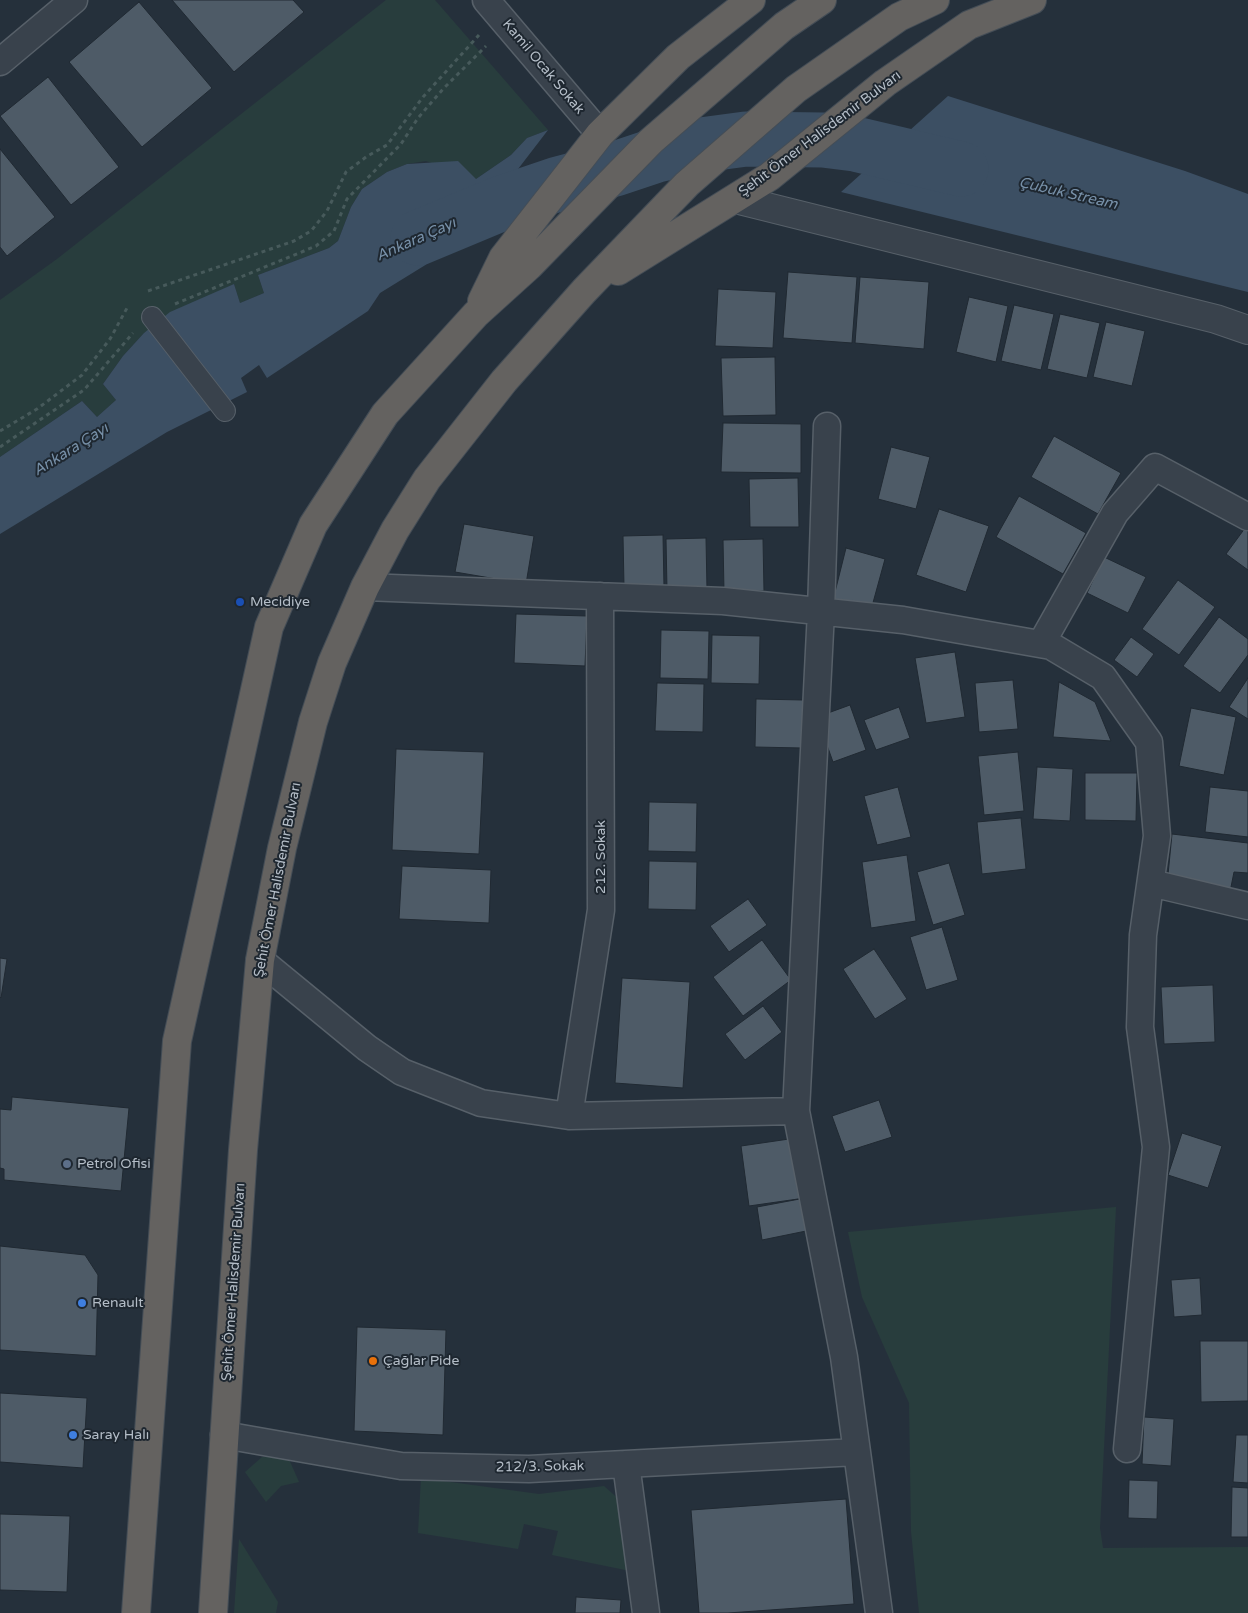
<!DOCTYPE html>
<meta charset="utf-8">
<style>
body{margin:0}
canvas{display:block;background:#25303b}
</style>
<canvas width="1248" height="1613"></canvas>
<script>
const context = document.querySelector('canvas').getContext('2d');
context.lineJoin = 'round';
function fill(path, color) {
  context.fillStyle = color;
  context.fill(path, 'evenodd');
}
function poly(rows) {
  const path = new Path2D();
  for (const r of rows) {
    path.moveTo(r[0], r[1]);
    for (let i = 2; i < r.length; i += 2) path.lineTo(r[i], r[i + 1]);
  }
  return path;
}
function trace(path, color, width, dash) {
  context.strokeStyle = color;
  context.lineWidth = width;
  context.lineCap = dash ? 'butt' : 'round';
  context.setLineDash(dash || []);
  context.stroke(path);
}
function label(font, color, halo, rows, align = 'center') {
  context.font = font + ' "Varela Round",sans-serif';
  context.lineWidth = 4;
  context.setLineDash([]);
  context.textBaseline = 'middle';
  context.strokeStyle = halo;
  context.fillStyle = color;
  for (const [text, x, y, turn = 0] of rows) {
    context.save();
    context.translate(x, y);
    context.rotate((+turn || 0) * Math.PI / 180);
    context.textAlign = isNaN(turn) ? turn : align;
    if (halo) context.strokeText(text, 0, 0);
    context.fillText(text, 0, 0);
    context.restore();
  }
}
const green = poly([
 [386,0,435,0,548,130,527,138,511,155,476,179,426,161,407,164,387,172,362,189,351,207,338,241,329,248,258,275,264,293,240,303,234,284,144,333,123,356,103,384,116,400,97,417,82,401,0,457,0,300,57,259],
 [1116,1207,1100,1528,1103,1548,1248,1547,1248,1613,919,1613,911,1531,909,1403,862,1297,848,1232],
 [262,1457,288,1457,299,1482,281,1486,266,1502,245,1472],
 [421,1478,539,1494,604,1486,622,1502,635,1572,552,1555,558,1531,524,1524,518,1549,418,1533],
 [239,1539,278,1602,276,1613,234,1613]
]);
const water = poly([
 [948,96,1185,171,1248,194,1248,292,841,192],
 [548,130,472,229,440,256,380,293,368,311,267,378,259,365,241,378,247,392,167,432,0,534,0,457,82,401,97,417,116,400,103,384,123,356,144,333,170,312,234,284,240,303,264,293,258,275,329,248,338,241,351,207,362,189,387,172,407,164,458,161,476,179,511,155,527,138]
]);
const river = poly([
 [418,238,502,203,558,184,615,169,657,155,701,145,746,139,823,140,855,144,961,169]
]);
const building = poly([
 [172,0,293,0,304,12,234,72,172,0],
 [139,2,212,88,142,147,69,62,139,2],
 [48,77,119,167,71,205,0,116,48,77],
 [0,149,55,217,7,256,0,247,0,149],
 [788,272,857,277,852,343,783,338,788,272],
 [860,277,929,282,924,349,855,343,860,277],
 [718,289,776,292,773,348,715,346,718,289],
 [969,297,1008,306,996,362,956,352,969,297],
 [1014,305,1054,314,1041,370,1001,361,1014,305],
 [1060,314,1100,323,1087,378,1047,369,1060,314],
 [1106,322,1145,331,1132,386,1093,377,1106,322],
 [775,357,776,415,723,416,721,358,775,357],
 [723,423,801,424,801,473,721,472,723,423],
 [1054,436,1121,473,1098,514,1031,477,1054,436],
 [891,447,930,457,916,509,878,499,891,447],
 [798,478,799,527,750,527,749,479,798,478],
 [1019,496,1086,533,1063,574,996,537,1019,496],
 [939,509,989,526,966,592,916,575,939,509],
 [464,524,534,536,526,584,455,572,464,524],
 [1248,524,1248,570,1226,554,1248,524],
 [663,535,664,587,624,587,623,536,663,535],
 [706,538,707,589,667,590,666,539,706,538],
 [763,539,764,591,724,592,723,540,763,539],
 [846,548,885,559,871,610,833,600,846,548],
 [1104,557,1146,577,1128,613,1087,593,1104,557],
 [1178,580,1215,607,1179,655,1142,629,1178,580],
 [516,614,587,616,585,666,514,663,516,614],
 [1219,617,1248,639,1248,655,1220,693,1183,666,1219,617],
 [661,630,709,631,708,679,660,678,661,630],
 [712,635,760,636,759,684,711,683,712,635],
 [1131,637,1154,654,1137,677,1114,660,1131,637],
 [955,652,965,717,926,723,915,658,955,652],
 [1248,678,1248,719,1229,707,1248,678],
 [1013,680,1018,729,979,732,975,683,1013,680],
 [1059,682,1095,702,1111,741,1053,737,1059,682],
 [657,683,704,684,703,732,655,731,657,683],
 [756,699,803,700,802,748,755,747,756,699],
 [850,705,866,750,833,762,817,717,850,705],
 [899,707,910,738,876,750,864,720,899,707],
 [1191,708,1236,717,1224,775,1179,766,1191,708],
 [396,749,484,752,479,854,392,850,396,749],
 [1018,752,1024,811,984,815,978,756,1018,752],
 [1037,767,1073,769,1070,821,1033,819,1037,767],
 [1085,773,1137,773,1136,821,1085,820,1085,773],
 [898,787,911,837,877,845,864,796,898,787],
 [1210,787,1248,791,1248,837,1205,832,1210,787],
 [649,802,697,803,696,852,648,851,649,802],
 [1021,818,1026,869,982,874,977,822,1021,818],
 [1172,834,1248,843,1248,873,1234,872,1230,892,1167,885,1172,834],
 [907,855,916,921,871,928,862,862,907,855],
 [649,861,697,862,696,910,648,909,649,861],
 [949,863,965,915,933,925,917,872,949,863],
 [402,866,491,870,489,923,399,919,402,866],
 [748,899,767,925,729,952,710,926,748,899],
 [942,927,958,980,926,990,910,937,942,927],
 [762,940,791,980,743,1016,713,977,762,940],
 [874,949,907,999,875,1019,843,969,874,949],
 [0,958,7,959,1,998,0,997,0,958],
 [622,978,690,982,683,1088,615,1083,622,978],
 [1213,985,1215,1042,1164,1044,1161,987,1213,985],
 [763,1006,782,1032,745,1060,725,1034,763,1006],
 [12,1097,129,1108,121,1191,4,1180,4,1169,0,1168,0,1109,11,1110,12,1097],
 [879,1100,892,1137,845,1152,832,1116,879,1100],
 [1182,1133,1222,1146,1208,1188,1168,1175,1182,1133],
 [796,1138,805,1198,749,1206,741,1146,796,1138],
 [805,1198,811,1230,762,1240,757,1207,805,1198],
 [0,1246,85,1255,98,1275,96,1356,0,1350,0,1246],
 [1200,1278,1202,1315,1174,1317,1171,1280,1200,1278],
 [357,1327,446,1330,443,1435,354,1431,357,1327],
 [1200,1341,1248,1341,1248,1401,1201,1402,1200,1341],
 [0,1393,87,1398,83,1468,0,1462,0,1393],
 [1144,1417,1174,1419,1171,1466,1142,1464,1144,1417],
 [1236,1435,1248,1435,1248,1483,1233,1482,1236,1435],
 [1129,1480,1158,1481,1157,1519,1128,1518,1129,1480],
 [1232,1487,1248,1488,1248,1537,1231,1537,1232,1487],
 [846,1499,854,1604,728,1613,699,1613,691,1510,846,1499],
 [0,1514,70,1516,67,1592,0,1590,0,1514],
 [576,1597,621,1600,620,1613,575,1613,576,1597]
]);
const path = poly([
 [148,291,294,241,311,231,327,211,346,172,366,157,387,145,423,97,479,35],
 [175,304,316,246,334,231,347,199,401,144,418,118,443,89,486,46],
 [0,431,37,409,82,375,110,339,127,308],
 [0,447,84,390,133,333]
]);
const pedestrian = poly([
 [152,317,225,411]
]);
const minor = poly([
 [486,0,600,134],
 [0,62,74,0],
 [365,587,723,601,903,620,1051,646,1103,677,1149,742,1157,836,1143,935,1140,1027,1156,1147,1127,1449],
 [1041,644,1115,513,1155,467,1248,517],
 [1151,883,1248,906],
 [260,960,367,1048,402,1072,481,1103,569,1116,796,1111,844,1357,879,1613],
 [796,1111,821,611,827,426],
 [569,1116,601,910,600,596],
 [224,1435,401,1466,529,1469,857,1452],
 [626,1464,646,1613]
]);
const tertiary = poly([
 [735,199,1216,319,1248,330]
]);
const trunk = poly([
 [618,271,769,177,885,83,969,25,1032,0],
 [482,301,503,258,600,134,678,57,751,0],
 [136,1613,177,1041,269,627,313,525,385,414,476,314,529,266,651,141,784,26,822,0],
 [213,1613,243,1150,260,960,282,848,313,722,332,663,365,587,395,530,427,479,504,381,584,291,687,184,796,89,899,17,935,0]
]);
const markers = [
 [240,602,5,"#1a4fb4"],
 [67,1164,5,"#5c6f8a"],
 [82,1303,5,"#3f7fe0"],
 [373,1361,5,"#e8710a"],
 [73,1435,5,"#3f7fe0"]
];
const streetNames = [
 ["Kamil Ocak Sokak",543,67,50],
 ["Şehit Ömer Halisdemir Bulvarı",820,134,-37],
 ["212. Sokak",601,857,-90],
 ["Şehit Ömer Halisdemir Bulvarı",278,880,-79],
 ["Şehit Ömer Halisdemir Bulvarı",234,1282,-86],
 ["212/3. Sokak",540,1467,-1]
];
const poiNames = [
 ["Mecidiye",250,602],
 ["Petrol Ofisi",77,1164],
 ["Renault",92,1303],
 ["Çağlar Pide",383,1361],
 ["Saray Halı",83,1435]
];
const waterNames = [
 ["Çubuk Stream",1068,194,13],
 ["Ankara Çayı",416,240,-24],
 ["Ankara Çayı",71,450,-32]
];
fill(green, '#283d3d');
fill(water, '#3c4f63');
trace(river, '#3c4f63', 55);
fill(building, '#4e5b67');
trace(building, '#202932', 1);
trace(pedestrian, '#576069', 22);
trace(minor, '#576069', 29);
trace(tertiary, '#576069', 30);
trace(trunk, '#444d56', 30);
trace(path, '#475a5b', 3, [4, 4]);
trace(pedestrian, '#39424c', 20);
trace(minor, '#39424c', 26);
trace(tertiary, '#39424c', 28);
trace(trunk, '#646260', 28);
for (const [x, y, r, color] of markers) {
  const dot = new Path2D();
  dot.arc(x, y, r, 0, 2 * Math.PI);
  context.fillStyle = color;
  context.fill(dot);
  trace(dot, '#1e2730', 2);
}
label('14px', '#b4bdc7', '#1e2730', streetNames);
label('14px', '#b4bdc7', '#1e2730', poiNames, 'left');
label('italic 15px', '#7790a8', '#1e2730', waterNames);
</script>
